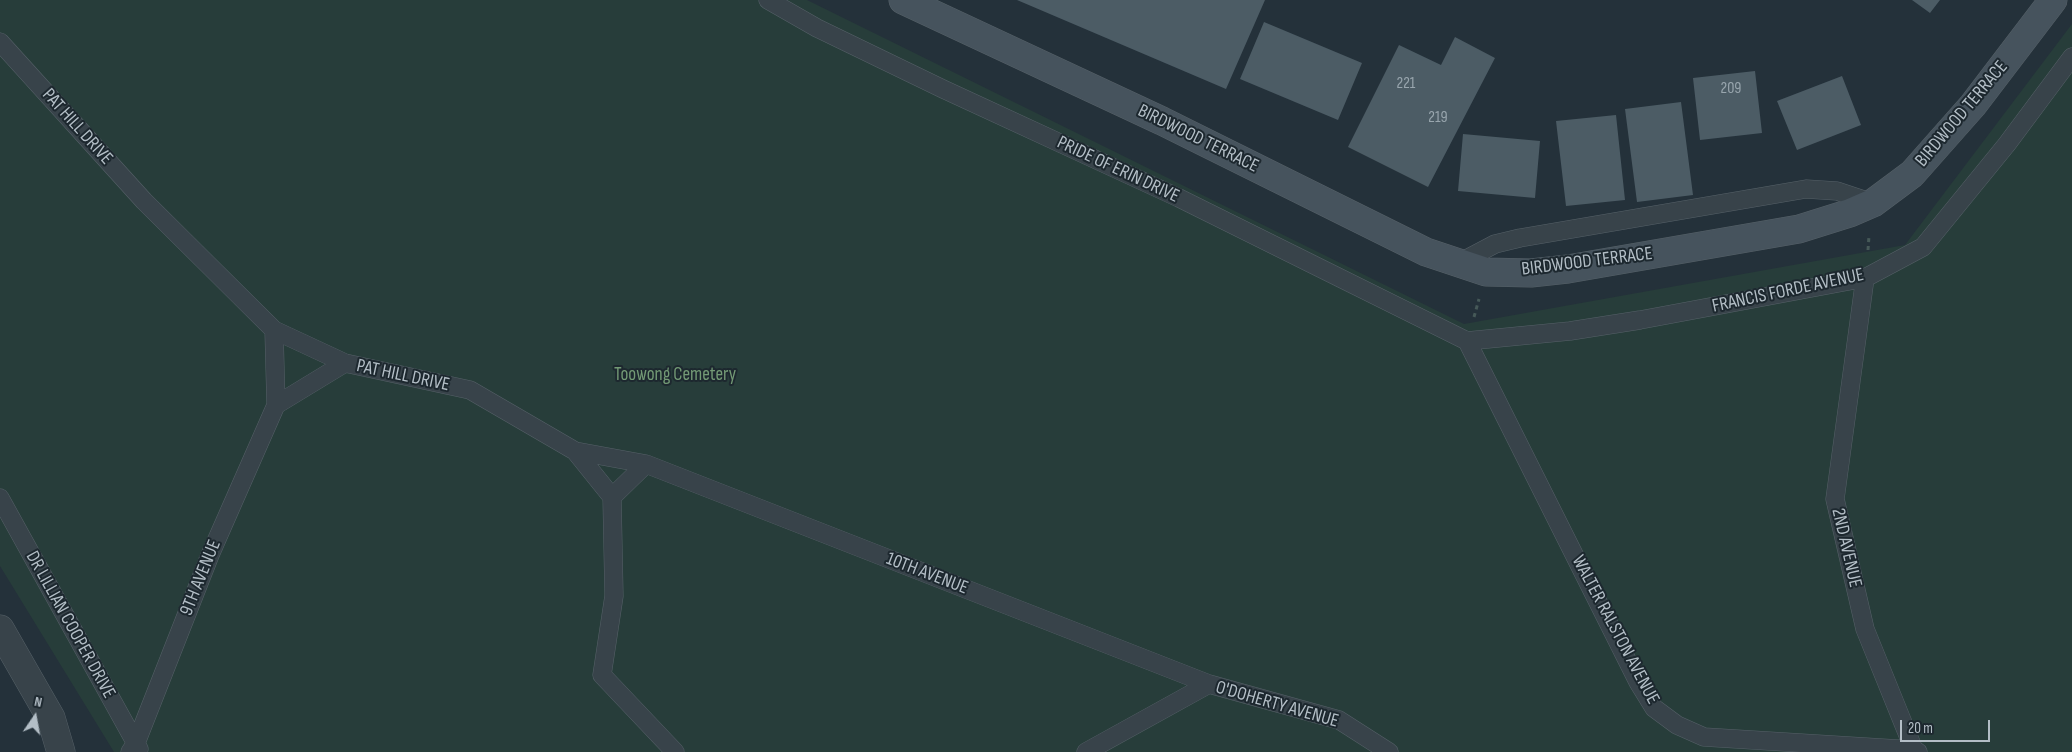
<!DOCTYPE html>
<style>
body{margin:0}
#map{position:relative;width:2072px;height:752px;overflow:hidden;background:#24313a;font-family:"Sofia Sans Condensed",sans-serif}
canvas{display:block}
.north{position:absolute;left:10px;top:692px;width:50px;height:50px;-webkit-text-stroke:4px #1d282f;paint-order:stroke;rotate:12deg;font-size:14px;font-weight:700;line-height:20px;text-align:center;color:#b3bec6}
.north::after{content:'';display:block;margin:auto;width:18px;height:22px;background:#b3bec6;clip-path:polygon(50% 0,100% 100%,50% 72%,0 100%)}
.scale{position:absolute;left:1900px;top:720px;width:90px;height:22px;box-sizing:border-box;border:2px solid #b3bec6;border-top:0;padding-left:6px;font-size:15px;line-height:18px;white-space:nowrap;color:#b3bec6;-webkit-text-stroke:4px #1d282f;paint-order:stroke}
</style>
<div id="map">
<canvas width="2072" height="752"></canvas>
<div class="north">N</div>
<div class="scale">20 m</div>
</div>
<script>
const context = document.querySelector('canvas').getContext('2d');
context.lineJoin = 'round';
function fill(path, color) {
  context.fillStyle = color;
  context.fill(path, 'evenodd');
}
function poly(rows) {
  const path = new Path2D();
  for (const r of rows) {
    path.moveTo(r[0], r[1]);
    for (let i = 2; i < r.length; i += 2) path.lineTo(r[i], r[i + 1]);
  }
  return path;
}
function trace(path, color, width, dash) {
  context.strokeStyle = color;
  context.lineWidth = width;
  context.lineCap = dash ? 'butt' : 'round';
  context.setLineDash(dash || []);
  context.stroke(path);
}
function label(font, color, halo, rows, align = 'center') {
  context.font = font + ' "Sofia Sans Condensed",sans-serif';
  context.lineWidth = 4;
  context.setLineDash([]);
  context.textBaseline = 'middle';
  context.strokeStyle = halo;
  context.fillStyle = color;
  for (const [text, x, y, turn = 0] of rows) {
    context.save();
    context.translate(x, y);
    context.rotate((+turn || 0) * Math.PI / 180);
    context.textAlign = isNaN(turn) ? turn : align;
    if (halo) context.strokeText(text, 0, 0);
    context.fillText(text, 0, 0);
    context.restore();
  }
}
const green = poly([
 [0,0,807,0,1464,324,1905,245,2072,24,2072,752,114,752,0,566]
]);
const building = poly([
 [1017,0,1265,0,1226,89],
 [1912,0,1940,0,1930,13],
 [1264,22,1362,63,1338,120,1240,79],
 [1455,37,1495,58,1428,187,1348,147,1399,45,1441,65],
 [1755,71,1762,133,1700,140,1693,78],
 [1842,76,1861,125,1797,150,1777,101],
 [1681,102,1693,195,1637,202,1625,109],
 [1616,115,1625,200,1566,206,1556,121],
 [1463,134,1540,141,1535,198,1458,191]
]);
const path = poly([
 [1868,250,1869,236],
 [1474,317,1479,299]
]);
const service = poly([
 [768,0,817,28,943,89,1179,198,1467,341],
 [0,42,144,201,274,330,345,363,470,390,575,451,612,497,614,596,602,675,675,752],
 [1459,263,1495,244,1520,238,1806,189,1837,191,1873,203],
 [1865,278,1835,499,1865,629,1914,750],
 [274,330,276,405,345,363],
 [1467,341,1570,331,1640,320,1865,278,1923,247,2007,144,2072,57],
 [1467,341,1638,682,1654,708,1677,725,1704,737,1914,750,1918,752],
 [575,451,646,464,612,497],
 [646,464,1209,684],
 [0,498,139,749],
 [130,752,136,743,210,555,276,405],
 [1086,752,1209,684,1339,720,1389,752]
]);
const tertiary = poly([
 [0,629,51,718,61,752]
]);
const secondary = poly([
 [903,0,1162,121,1426,252,1486,272,1531,273,1568,269,1799,229,1850,213,1873,203,1912,174,1973,105,2053,0]
]);
const numberNames = [
 ["221",1406,84],
 ["209",1731,89],
 ["219",1438,118]
];
const streetNames = [
 ["BIRDWOOD TERRACE",1962,114,-50],
 ["PAT HILL DRIVE",77,127,48],
 ["BIRDWOOD TERRACE",1198,139,26],
 ["PRIDE OF ERIN DRIVE",1118,170,25],
 ["BIRDWOOD TERRACE",1587,262,-7],
 ["FRANCIS FORDE AVENUE",1788,291,-12],
 ["PAT HILL DRIVE",403,376,12],
 ["2ND AVENUE",1846,548,77],
 ["10TH AVENUE",927,574,21],
 ["9TH AVENUE",201,578,-68],
 ["DR LILLIAN COOPER DRIVE",70,625,61],
 ["WALTER RALSTON AVENUE",1615,630,62],
 ["O'DOHERTY AVENUE",1277,705,16]
];
const parkNames = [
 ["Toowong Cemetery",675,375]
];
fill(green, '#273d3a');
fill(building, '#4c5c65');
trace(service, '#566168', 19);
trace(tertiary, '#566168', 29);
trace(secondary, '#566168', 29);
trace(path, '#465958', 3, [4, 4]);
trace(service, '#38434a', 18);
trace(tertiary, '#38434a', 28);
trace(secondary, '#46535d', 28);
label('16px', '#99a6ae', null, numberNames);
label('19px', '#b3bec6', '#1d282f', streetNames);
label('19px', '#739a75', '#1d282f', parkNames);
</script>
